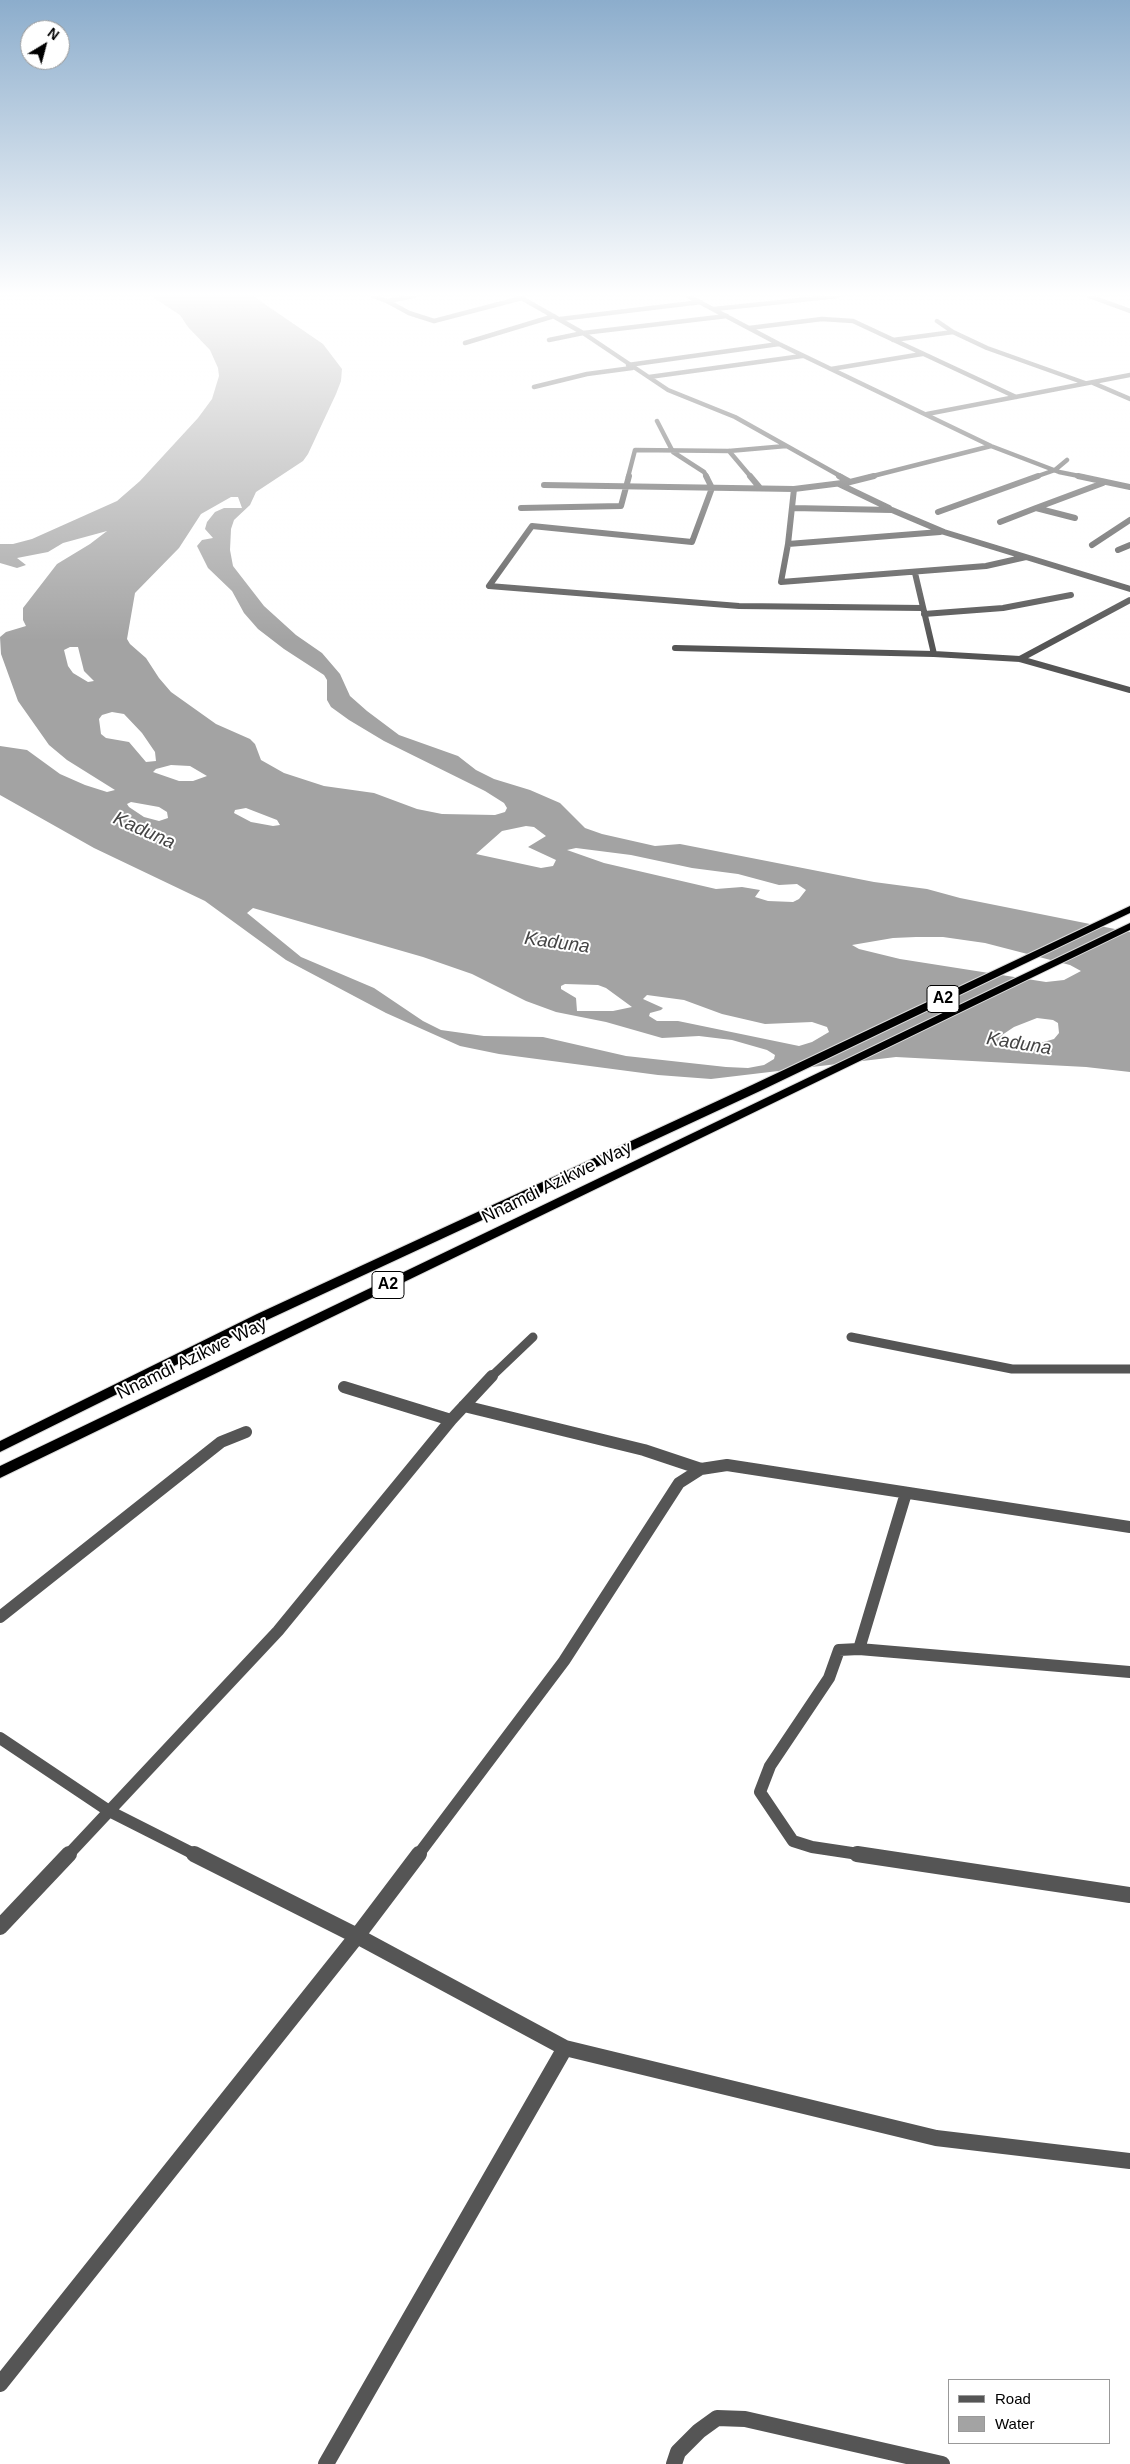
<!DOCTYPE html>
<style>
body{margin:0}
#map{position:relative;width:1130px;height:2464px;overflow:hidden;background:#fff;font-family:Helvetica,sans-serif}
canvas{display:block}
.legend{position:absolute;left:948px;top:2379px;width:162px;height:65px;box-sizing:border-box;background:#fff;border:1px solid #999;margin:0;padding:6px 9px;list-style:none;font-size:15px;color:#000}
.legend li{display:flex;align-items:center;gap:10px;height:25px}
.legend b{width:25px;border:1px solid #999}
.north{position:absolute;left:20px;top:20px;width:50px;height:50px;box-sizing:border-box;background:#fff;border:1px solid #999;border-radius:50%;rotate:37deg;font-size:14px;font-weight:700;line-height:20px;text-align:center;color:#000}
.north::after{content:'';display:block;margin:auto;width:18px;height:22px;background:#000;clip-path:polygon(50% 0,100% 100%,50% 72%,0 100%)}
</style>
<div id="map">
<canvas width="1130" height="2464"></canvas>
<ul class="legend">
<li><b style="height:6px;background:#555"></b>Road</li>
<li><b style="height:14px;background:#a3a3a3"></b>Water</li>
</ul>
<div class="north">N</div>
</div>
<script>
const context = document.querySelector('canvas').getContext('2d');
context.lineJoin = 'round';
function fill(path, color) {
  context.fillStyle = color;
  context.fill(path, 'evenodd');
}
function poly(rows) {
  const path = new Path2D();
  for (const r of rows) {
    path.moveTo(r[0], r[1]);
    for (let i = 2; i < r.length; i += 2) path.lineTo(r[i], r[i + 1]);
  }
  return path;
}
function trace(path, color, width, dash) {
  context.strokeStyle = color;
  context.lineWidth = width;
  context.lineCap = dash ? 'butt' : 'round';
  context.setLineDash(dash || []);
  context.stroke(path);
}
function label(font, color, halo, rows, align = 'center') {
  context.font = font + ' Helvetica,sans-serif';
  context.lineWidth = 4;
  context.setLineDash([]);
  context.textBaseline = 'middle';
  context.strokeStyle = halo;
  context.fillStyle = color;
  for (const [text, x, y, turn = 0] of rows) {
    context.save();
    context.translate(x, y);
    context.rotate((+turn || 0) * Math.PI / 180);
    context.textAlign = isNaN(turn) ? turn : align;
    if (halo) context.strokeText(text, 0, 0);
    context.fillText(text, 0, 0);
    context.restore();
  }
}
const water = poly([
 [151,296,253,296,323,344,342,369,341,381,336,394,308,454,303,461,256,492,250,505,234,520,231,529,230,550,233,566,264,606,296,635,322,653,340,674,350,696,367,711,399,735,458,756,476,770,494,779,530,790,560,803,585,828,602,834,655,846,680,844,874,882,927,889,960,898,1130,932,1130,1072,1086,1067,896,1057,711,1079,658,1075,499,1054,460,1046,386,1013,286,960,205,901,94,848,0,795,0,746,27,750,60,774,85,785,107,792,115,790,67,760,49,745,18,701,1,654,0,637,6,632,26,626,23,620,23,608,57,564,90,544,107,531,63,543,48,552,17,558,26,565,17,568,0,563,0,544,13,544,32,539,117,501,140,481,198,418,212,399,219,376,218,368,210,350,188,327,180,315],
 [231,497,238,497,242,508,224,508,215,512,207,522,205,529,213,538,202,540,197,546,208,568,232,591,244,613,258,629,284,649,324,675,327,680,327,700,331,707,349,720,384,741,485,791,504,803,507,808,505,812,495,815,442,814,417,809,374,793,324,786,284,773,261,760,255,744,250,739,216,724,171,692,159,678,146,658,130,644,127,639,135,593,179,548,201,514],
 [70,647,78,647,84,671,94,681,88,682,73,673,68,666,64,650],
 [112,712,124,714,142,733,155,752,156,761,146,762,129,742,106,738,101,734,99,719,102,715],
 [171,765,190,766,207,776,193,781,179,781,153,772,156,769],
 [131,802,159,807,167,812,168,818,159,821,144,817,129,807,127,804],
 [246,808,277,820,280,825,273,826,251,822,234,813,235,810],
 [526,826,534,827,546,836,528,847,556,860,553,866,541,868,476,854,502,831],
 [576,848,631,855,692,868,738,874,779,885,797,884,806,890,799,899,793,902,768,901,755,897,760,890,742,887,716,889,604,863,567,850],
 [253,908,423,957,472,974,526,1001,556,1012,606,1022,662,1038,699,1036,732,1040,767,1050,775,1055,774,1059,764,1065,748,1068,726,1067,626,1056,543,1037,484,1036,441,1030,423,1021,374,988,301,957,247,913],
 [916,937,943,937,985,943,1070,965,1081,971,1064,980,1046,982,900,959,859,949,852,945,893,938],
 [565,984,598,985,606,988,632,1007,613,1011,577,1011,576,998,561,989,561,986],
 [647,995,684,1000,722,1014,765,1024,812,1022,827,1027,829,1032,812,1042,799,1046,678,1021,657,1021,649,1016,650,1013,661,1010,663,1008,643,999],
 [1037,1018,1053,1020,1058,1023,1059,1033,1054,1039,1037,1044,1013,1041,1002,1035,1014,1027]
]);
const minorFar4 = poly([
 [373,296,387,301],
 [414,296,387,301,409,313,434,321,522,298],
 [518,296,583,333,668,390,735,417,842,477],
 [688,296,779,344,991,446,1059,472,1084,477],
 [1089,296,1130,311],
 [714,309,838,296],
 [560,319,701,302],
 [937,321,953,332],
 [749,328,822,319,853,321,1016,397],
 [549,340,583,333,727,316],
 [893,340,953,332,987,348,1085,383],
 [465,343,554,316],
 [628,365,779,344],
 [831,369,922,354],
 [649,377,802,356],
 [1093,383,1130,399],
 [534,387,587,374,632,368],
 [927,414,1130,375],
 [657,421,673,452,704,472,707,477],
 [729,451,751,477],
 [628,477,635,450,729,451,786,446],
 [869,477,991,446],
 [1035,477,1055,470,1067,460]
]);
const minorFar3 = poly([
 [706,476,712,488,692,542,532,526,489,586,739,606,923,608],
 [750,476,760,488],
 [839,476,850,482],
 [1078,476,1130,487],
 [839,484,889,508],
 [544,485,794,489,850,482,874,476],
 [794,489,788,544,940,532],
 [521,508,621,506,629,476],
 [938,512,1038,476],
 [1075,518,1036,508,1103,483],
 [1000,522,1036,508],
 [788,544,781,582,986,566,1026,557,944,532,892,510,792,508],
 [1092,545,1130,520],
 [1118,550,1130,545],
 [1026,557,1130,589],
 [924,614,1003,608,1071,595],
 [675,648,934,654,915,573],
 [934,654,1020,659,1130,690],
 [1020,659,1130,600]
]);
const minorFar2 = poly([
 [851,1337,1012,1369,1130,1369],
 [491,1377,533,1337]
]);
const minorFar1 = poly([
 [344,1387,451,1420],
 [464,1406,644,1450,701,1469],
 [0,1617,221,1442,246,1432],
 [859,1649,906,1493],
 [0,1738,109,1811,196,1855],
 [68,1855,278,1631,451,1420,492,1376],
 [418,1855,564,1661,679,1483,701,1469,727,1465,1130,1527],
 [865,1855,812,1847,793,1841,760,1792,770,1766,829,1678,839,1650,859,1649,1130,1672]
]);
const minor = poly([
 [194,1854,357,1936,565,2048,936,2138,1130,2161],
 [857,1854,1130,1895],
 [0,1927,69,1854],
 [0,2384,357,1936,419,1854],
 [326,2464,565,2048],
 [674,2464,678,2452,699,2431,717,2418,745,2419,942,2464]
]);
const trunk = poly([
 [1130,906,1130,913,760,1091,267,1320,0,1452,0,1441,257,1314,752,1085,1130,906],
 [1130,923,1130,930,0,1478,0,1466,1130,923]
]);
const shields = [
 [943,999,32],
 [388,1285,32]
];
const shieldNames = [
 ["A2",943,999],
 ["A2",388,1285]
];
const streetNames = [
 ["Nnamdi Azikwe Way",557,1183,-26],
 ["Nnamdi Azikwe Way",192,1359,-26]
];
const waterNames = [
 ["Kaduna",144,831,24],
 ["Kaduna",557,943,8],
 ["Kaduna",1019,1044,9]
];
fill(water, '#a3a3a3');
trace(trunk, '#dbdbdb', 2);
trace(minorFar4, '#555', 4.5);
trace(minorFar3, '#555', 6);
trace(minorFar2, '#555', 9);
trace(minorFar1, '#555', 12);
trace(minor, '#555', 16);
fill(trunk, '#000');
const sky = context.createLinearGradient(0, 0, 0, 641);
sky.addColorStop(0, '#8cadcc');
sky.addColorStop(0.46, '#fff');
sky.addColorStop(1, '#ffffff00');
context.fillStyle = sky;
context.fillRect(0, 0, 1130, 641);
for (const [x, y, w] of shields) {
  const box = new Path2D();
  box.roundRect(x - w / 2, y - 13.5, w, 27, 4);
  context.fillStyle = '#fff';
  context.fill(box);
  trace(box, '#000', 1);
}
label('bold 16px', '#000', null, shieldNames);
label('18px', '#000', '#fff', streetNames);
label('italic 19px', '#444', '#fff', waterNames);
</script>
